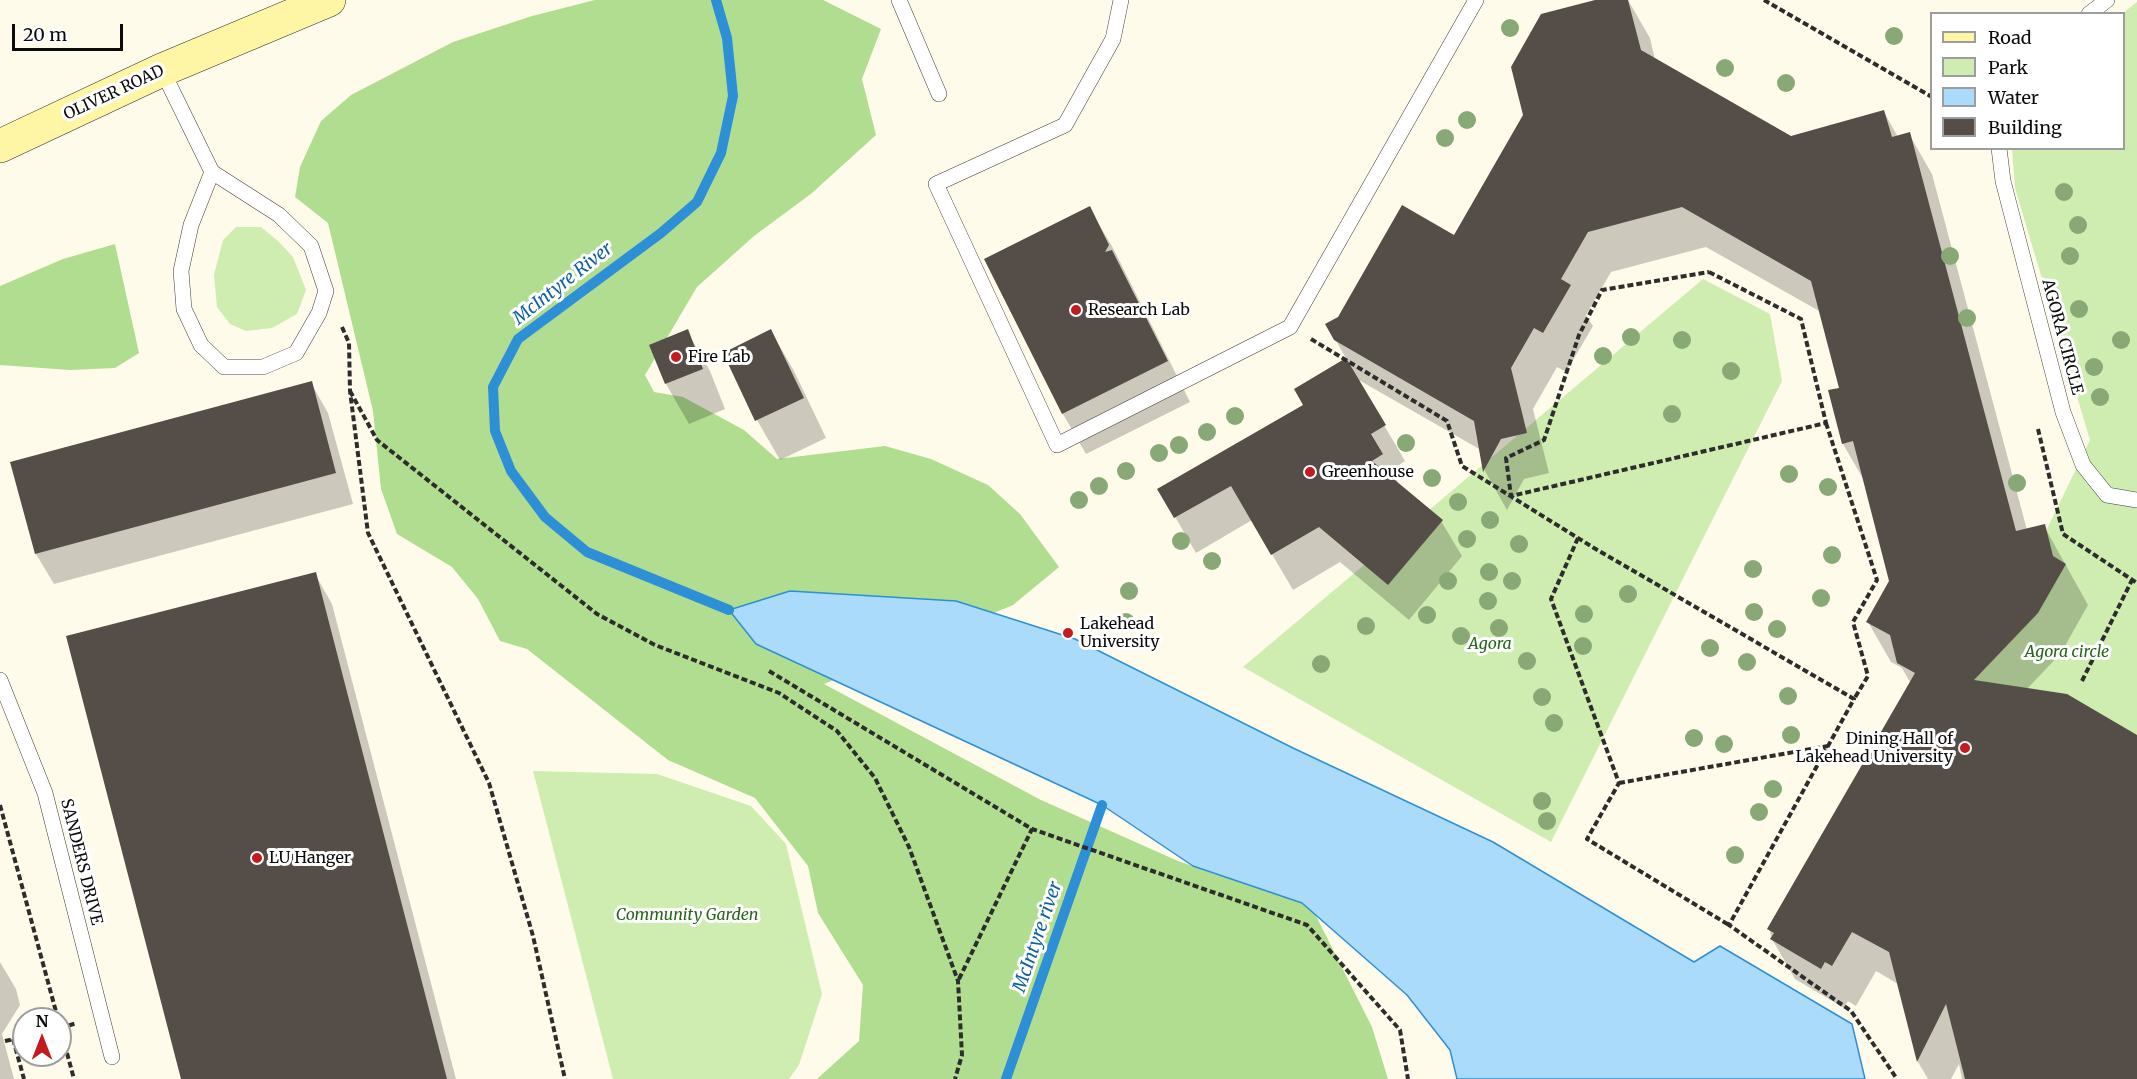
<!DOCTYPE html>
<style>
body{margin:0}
#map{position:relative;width:2137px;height:1079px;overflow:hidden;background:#fffbea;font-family:Merriweather,serif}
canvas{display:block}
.legend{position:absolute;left:1930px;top:12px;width:195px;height:138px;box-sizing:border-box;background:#fff;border:2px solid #9d9d9d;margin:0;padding:8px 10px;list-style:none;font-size:18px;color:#0b0b0b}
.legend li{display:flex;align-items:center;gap:12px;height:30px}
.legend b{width:30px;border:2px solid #9d9d9d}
.north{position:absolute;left:12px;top:1007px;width:60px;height:60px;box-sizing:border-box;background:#fff;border:2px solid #9d9d9d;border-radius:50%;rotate:0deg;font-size:16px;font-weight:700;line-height:24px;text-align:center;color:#0b0b0b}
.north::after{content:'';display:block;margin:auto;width:21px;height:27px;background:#c41b21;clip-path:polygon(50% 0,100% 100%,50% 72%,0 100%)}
.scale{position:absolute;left:12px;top:24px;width:111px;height:27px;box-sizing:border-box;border:3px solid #0b0b0b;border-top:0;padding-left:8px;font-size:18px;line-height:21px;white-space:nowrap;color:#0b0b0b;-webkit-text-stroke:4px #fff;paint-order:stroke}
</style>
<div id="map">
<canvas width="2137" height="1079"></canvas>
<ul class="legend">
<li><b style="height:8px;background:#fff6a5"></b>Road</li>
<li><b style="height:16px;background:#cfecb1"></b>Park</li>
<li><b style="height:16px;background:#abdbfa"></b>Water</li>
<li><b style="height:16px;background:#554d47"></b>Building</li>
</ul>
<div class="north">N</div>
<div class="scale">20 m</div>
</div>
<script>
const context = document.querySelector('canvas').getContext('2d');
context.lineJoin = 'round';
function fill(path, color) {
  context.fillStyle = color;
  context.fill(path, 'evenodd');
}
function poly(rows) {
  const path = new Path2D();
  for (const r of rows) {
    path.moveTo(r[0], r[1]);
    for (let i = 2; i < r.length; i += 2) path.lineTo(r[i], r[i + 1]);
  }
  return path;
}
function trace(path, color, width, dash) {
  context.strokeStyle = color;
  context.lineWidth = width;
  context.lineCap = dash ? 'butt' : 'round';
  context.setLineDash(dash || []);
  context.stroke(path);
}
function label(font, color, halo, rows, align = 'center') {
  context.font = font + ' Merriweather,serif';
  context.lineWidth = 6;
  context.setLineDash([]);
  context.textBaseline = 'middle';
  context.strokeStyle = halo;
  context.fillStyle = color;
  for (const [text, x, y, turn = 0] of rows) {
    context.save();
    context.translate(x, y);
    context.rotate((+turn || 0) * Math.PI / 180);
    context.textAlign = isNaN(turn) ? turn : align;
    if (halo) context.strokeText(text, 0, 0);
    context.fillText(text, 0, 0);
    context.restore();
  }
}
const green = poly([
 [2137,2,2137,775,1974,680,2090,440,2015,188,2012,149,2124,148,2123,13],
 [236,227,261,227,278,241,293,257,306,290,297,314,272,328,246,331,230,324,217,307,214,275,223,240],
 [1703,279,1770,314,1782,381,1551,842,1243,667],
 [533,771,657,774,751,806,786,844,822,994,799,1065,789,1079,613,1079]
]);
const forest = poly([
 [595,0,823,0,881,29,862,79,876,135,812,193,754,236,697,287,645,375,654,392,683,397,744,430,777,459,885,446,931,459,988,485,1020,514,1059,567,1013,605,824,684,1041,800,1178,861,1311,906,1372,1027,1388,1079,817,1079,859,1041,863,985,818,913,808,866,755,798,668,760,527,649,500,641,478,599,452,567,397,534,381,489,373,411,328,223,295,197,300,167,321,121,351,95,453,42,532,16],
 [115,244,139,353,115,368,70,370,0,365,0,286,63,259]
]);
const water = poly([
 [790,591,956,601,1075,639,1293,748,1493,842,1694,962,1720,946,1852,1024,1865,1079,1457,1079,1450,1050,1407,995,1302,903,1193,866,1102,805,756,644,729,610,790,591]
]);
const shadow = poly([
 [1601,0,1628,0,1650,38,1655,60,1791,137,1884,112,1898,137,1909,134,1932,174,2027,530,2044,526,2088,605,2061,653,2026,690,2137,737,2137,1079,1962,1079,1959,1064,1951,1079,1928,1079,1918,1062,1898,984,1876,971,1856,1006,1848,1001,1844,1008,1795,979,1772,939,1769,929,1911,684,1902,668,1891,662,1868,622,1891,582,1865,482,1843,444,1841,389,1821,312,1706,247,1611,272,1586,315,1593,326,1566,372,1557,367,1533,409,1549,473,1524,479,1507,510,1485,471,1481,450,1357,379,1405,461,1391,470,1400,486,1441,521,1462,556,1409,620,1340,562,1293,590,1252,520,1196,553,1159,489,1305,405,1347,360,1335,339,1454,237],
 [1089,208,1113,248,1190,402,1086,454,1063,414,986,259],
 [687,331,710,371,725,409,689,424,666,384],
 [771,331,794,371,826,438,780,460,757,420],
 [311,383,328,413,353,504,54,584,36,554],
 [315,574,332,604,456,1079,183,1079],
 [0,962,16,989,20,1005,2,1034,14,1079,0,1079]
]);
const stream = poly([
 [716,0,727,38,733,96,721,153,697,202,661,233,518,339,493,387,495,431,511,471,545,517,587,552,729,610],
 [1006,1079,1102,805]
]);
const building = poly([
 [1595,0,1628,0,1641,50,1791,136,1884,110,1892,137,1910,132,2016,531,2045,524,2053,556,2066,564,2038,613,1974,680,2067,694,2137,735,2137,1079,1965,1079,1946,1004,1917,1062,1889,952,1852,932,1832,966,1825,962,1821,969,1770,939,1774,933,1767,929,1915,673,1897,663,1890,635,1866,622,1889,581,1853,441,1842,444,1828,390,1839,388,1811,281,1682,207,1588,232,1561,279,1571,285,1543,333,1534,328,1511,368,1527,433,1501,439,1483,472,1474,421,1334,340,1325,324,1338,317,1402,205,1454,235,1523,115,1511,67,1541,14],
 [1090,206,1109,245,1105,252,1112,250,1168,361,1062,414,984,259],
 [688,329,703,369,665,384,649,345],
 [771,329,804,398,755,421,723,353],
 [1346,358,1386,425,1371,434,1383,454,1372,461,1443,520,1388,585,1319,527,1271,555,1231,486,1174,518,1157,489,1303,405,1294,389],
 [312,381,336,473,35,554,10,462],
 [316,572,447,1079,181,1079,66,636]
]);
const path = poly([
 [1764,0,1932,97],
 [1709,272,1801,319,1826,423,1511,496,1506,458,1544,440,1579,335,1602,290,1709,272],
 [342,327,349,343,350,391,368,533,489,783,533,936,565,1079],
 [1311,339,1447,421,1462,466,1594,548,1854,699,1729,925,1851,1011,1897,1079],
 [350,391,377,440,597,614,655,645,779,693,837,731,875,778,909,847,958,981,962,1055,955,1079],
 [1826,423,1877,580,1853,622,1868,676,1854,699],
 [2038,429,2063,534,2137,583],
 [1578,538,1551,599,1619,783,1587,839,1729,925],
 [769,671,1032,829,1307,925,1400,1030,1408,1079],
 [2082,681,2132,580],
 [1619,783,1828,746],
 [0,805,58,1019],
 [959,979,1032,829],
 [60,1027,74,1079],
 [60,1028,77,1023],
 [13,1039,24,1079],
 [5,1041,24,1037]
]);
const service = poly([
 [899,0,939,94],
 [1121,0,1113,39,1065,125,936,184,1057,445,1290,327,1476,0],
 [2089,14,2107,0],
 [162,70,212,172,191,225,181,271,184,309,201,345,224,367,263,367,296,353,319,313,326,291,311,246,279,215,212,172],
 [1999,148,2003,181,2063,412,2083,465,2107,495,2137,500],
 [0,680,45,793,112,1057]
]);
const secondary = poly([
 [0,146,162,70,329,0]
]);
const trees = [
 [1510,28],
 [1894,36],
 [1725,68],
 [1786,83],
 [1467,120],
 [1445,138],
 [2064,192],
 [2078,225],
 [1950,256],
 [2070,256],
 [2079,309],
 [1967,318],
 [1631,337],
 [1682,340],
 [2121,340],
 [1603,356],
 [2094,367],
 [1731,371],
 [2100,397],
 [1672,414],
 [1235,416],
 [1207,432],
 [1406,443],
 [1179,445],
 [1159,453],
 [1126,471],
 [1789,474],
 [1432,478],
 [2017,483],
 [1099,486],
 [1828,487],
 [1079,500],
 [1458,502],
 [1490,520],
 [1467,539],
 [1181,541],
 [1519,544],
 [1832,555],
 [1212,561],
 [1753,569],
 [1489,572],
 [1448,581],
 [1512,581],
 [1129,591],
 [1628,594],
 [1821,598],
 [1488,601],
 [1754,612],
 [1584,614],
 [1427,615],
 [1126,622],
 [1366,626],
 [1499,628],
 [1777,629],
 [1461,636],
 [1583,646],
 [1710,648],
 [1527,661],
 [1747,662],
 [1321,664],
 [1788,696],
 [1542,697],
 [1554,723],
 [1791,735],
 [1694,738],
 [1724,744],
 [1773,789],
 [1542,801],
 [1759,812],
 [1547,821],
 [1735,855]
];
const markers = [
 [1076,310,6,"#c41b21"],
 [676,357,6,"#c41b21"],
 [1310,472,6,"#c41b21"],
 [1068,633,6,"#c41b21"],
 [1965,748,6,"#c41b21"],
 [257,858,6,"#c41b21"]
];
const streetNames = [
 ["OLIVER ROAD",114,93,-25],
 ["AGORA CIRCLE",2062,337,75],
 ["SANDERS DRIVE",81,862,76]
];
const poiNames = [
 ["Research Lab",1088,310],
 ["Fire Lab",688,357],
 ["Greenhouse",1322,472],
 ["Lakehead",1080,624],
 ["University",1080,642],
 ["Dining Hall of",1953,739,"right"],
 ["Lakehead University",1953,757,"right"],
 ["LU Hanger",269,858]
];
const parkNames = [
 ["Agora",1490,644],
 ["Agora circle",2067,652],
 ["Community Garden",687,915]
];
const waterNames = [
 ["McIntyre River",563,284,-38],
 ["McIntyre river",1038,937,-71]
];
fill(green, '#cfecb1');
fill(forest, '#b1dd90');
fill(water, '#abdbfa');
trace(water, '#2d90d6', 1.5);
fill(shadow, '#0003');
trace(stream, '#2d90d6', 10);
fill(building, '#554d47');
trace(service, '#3e3e3e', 16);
trace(secondary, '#2d2d2d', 34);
trace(path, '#2d2d2d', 4, [6, 3]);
trace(service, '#fff', 15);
trace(secondary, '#fff6a5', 33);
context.fillStyle = '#88a976';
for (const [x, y] of trees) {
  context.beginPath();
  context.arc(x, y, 9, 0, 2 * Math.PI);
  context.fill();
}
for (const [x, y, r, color] of markers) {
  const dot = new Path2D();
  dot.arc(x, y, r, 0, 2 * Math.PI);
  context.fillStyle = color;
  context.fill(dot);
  trace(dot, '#fff', 2);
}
label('16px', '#0b0b0b', '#fff', streetNames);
label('16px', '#0b0b0b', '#fff', poiNames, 'left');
label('italic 16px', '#276618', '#fff', parkNames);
label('italic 18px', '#0e60a4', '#fff', waterNames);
</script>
